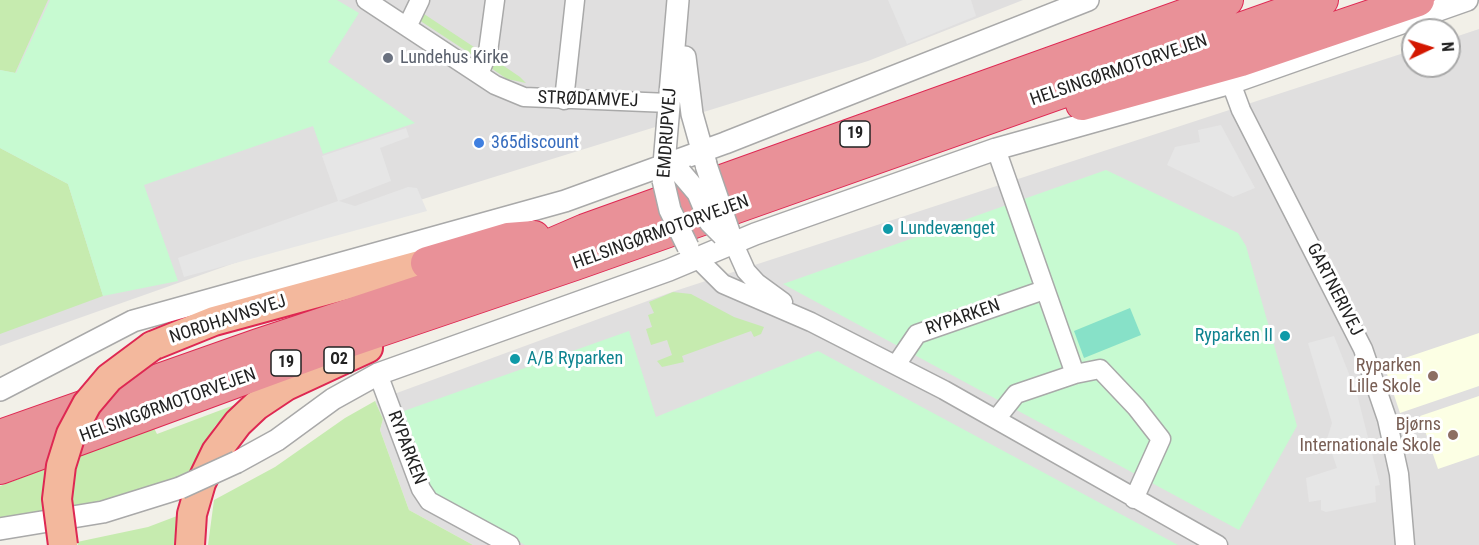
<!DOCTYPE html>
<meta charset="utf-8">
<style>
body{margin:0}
#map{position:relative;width:1479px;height:545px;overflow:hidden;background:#f2f0e8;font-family:"Roboto Condensed",sans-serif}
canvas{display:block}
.north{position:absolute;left:1401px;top:18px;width:60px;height:60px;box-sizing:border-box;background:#fff;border:2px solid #a7a7a7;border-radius:50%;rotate:86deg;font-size:16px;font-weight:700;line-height:24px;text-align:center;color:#222}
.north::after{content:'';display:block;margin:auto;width:21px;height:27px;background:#d31700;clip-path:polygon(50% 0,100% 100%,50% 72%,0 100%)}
</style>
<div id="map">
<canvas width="1479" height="545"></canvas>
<div class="north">N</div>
</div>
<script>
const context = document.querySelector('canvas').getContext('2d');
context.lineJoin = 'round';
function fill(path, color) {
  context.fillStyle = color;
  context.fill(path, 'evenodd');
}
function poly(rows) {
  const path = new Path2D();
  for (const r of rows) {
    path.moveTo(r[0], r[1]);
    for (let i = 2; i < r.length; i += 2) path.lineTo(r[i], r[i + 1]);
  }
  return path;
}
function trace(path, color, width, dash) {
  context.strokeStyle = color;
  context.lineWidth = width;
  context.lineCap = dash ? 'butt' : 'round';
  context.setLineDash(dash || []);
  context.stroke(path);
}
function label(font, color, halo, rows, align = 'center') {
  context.font = font + ' "Roboto Condensed",sans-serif';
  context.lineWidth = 6;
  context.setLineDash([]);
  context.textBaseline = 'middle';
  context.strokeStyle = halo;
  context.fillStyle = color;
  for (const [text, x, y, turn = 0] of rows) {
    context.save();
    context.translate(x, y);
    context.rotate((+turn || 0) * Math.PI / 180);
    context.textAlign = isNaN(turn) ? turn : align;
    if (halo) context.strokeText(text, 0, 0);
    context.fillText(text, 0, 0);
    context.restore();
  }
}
const residential = poly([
 [0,0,1023,0,868,61,362,218,0,346],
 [1479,29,1479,545,473,545,409,510,380,430,383,419,375,401,672,292,1413,50,1413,66,1449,66,1449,39]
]);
const education = poly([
 [1479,333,1479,386,1400,413,1384,365],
 [1479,396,1479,455,1438,469,1420,416]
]);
const grass = poly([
 [0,0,48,0,15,73,0,70],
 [421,12,483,53,477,58,419,20],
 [492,58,520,77,526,83,507,79,488,66],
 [0,148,68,184,103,296,0,334],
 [673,292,691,294,734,317,764,327,761,334,754,337,751,331,682,356,684,362,662,367,657,361,672,355,667,340,651,345,646,329,652,327,648,315,654,313,649,302],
 [375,401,383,419,380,430,409,510,473,545,208,545,214,500,275,467,345,418],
 [237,404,215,426,188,475,136,495,0,522,0,486,154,428,157,434],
 [177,516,174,545,78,545,77,542,148,527]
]);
const park = poly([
 [50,0,337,0,359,13,328,62,415,123,323,154,313,126,144,185,178,281,103,296,68,184,0,148,0,70,16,73],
 [1106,170,1238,233,1246,246,1297,426,1239,530,783,284],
 [629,331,656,417,818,351,1178,545,525,545,430,493,401,412]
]);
const pitch = poly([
 [1130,308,1141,335,1084,358,1074,331]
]);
const parking = poly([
 [888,0,971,0,976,16,907,44],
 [1221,125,1255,188,1233,197,1167,165,1175,147,1200,142,1198,130],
 [406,128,409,137,380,148,391,181,339,201,355,206,408,187,417,188,427,211,184,277,178,258,338,201,322,156],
 [1334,336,1357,394,1380,485,1375,486,1376,502,1326,512,1321,510,1321,500,1309,502,1306,478,1337,468,1327,439,1332,423,1308,343]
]);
const minor = poly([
 [366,0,495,85,524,97,669,103],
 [407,27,420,0],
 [479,74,488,52,495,0],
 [1231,83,1241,110,1363,349,1387,419,1399,474,1405,545],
 [564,100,575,0],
 [996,149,1075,374],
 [733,242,746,271,757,283,783,302],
 [697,258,723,284,811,322,944,390,1218,545],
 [896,365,917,334,1044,290],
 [378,374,421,489,429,501,510,545],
 [997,418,1016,394,1075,374,1100,369,1136,407,1161,439,1134,499]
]);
const tertiary = poly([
 [685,57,692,114,706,164],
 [663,176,678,0],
 [0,390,133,321,565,201,725,143,1088,0],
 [237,462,277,440,333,399,378,374,669,270,755,234,996,149,1231,83,1467,0],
 [0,529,103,512,180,488]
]);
const trunk = poly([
 [152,346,214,321,427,263],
 [190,545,192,514,201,483,216,452,238,423,256,406,286,386,368,348]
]);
const motorway = poly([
 [1082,104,1241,60,1418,0],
 [427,263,508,239,534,237],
 [0,436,258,345,513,261,585,230,1227,0],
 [0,468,319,351,575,264,1322,0]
]);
const tertiaryBridge = poly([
 [706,165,729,232],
 [681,173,698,193,710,222,723,235],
 [663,180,670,210,688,247],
 [180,488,237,462]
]);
const trunkBridge = poly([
 [63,545,57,499,61,466,71,434,87,404,109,378,152,346]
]);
const markers = [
 [388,58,6,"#6b7280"],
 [479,143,6,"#3f7fe0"],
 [888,229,6,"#0f9aa8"],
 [1285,336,6,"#0f9aa8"],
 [515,359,6,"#0f9aa8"],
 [1433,376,6,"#8d6e63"],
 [1453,435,6,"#8d6e63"]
];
const shields = [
 [855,134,30],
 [339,360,30],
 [286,363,30]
];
const shieldNames = [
 ["19",855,134],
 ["O2",339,360],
 ["19",286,363]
];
const worshipNames = [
 ["Lundehus Kirke",400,58]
];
const streetNames = [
 ["HELSINGØRMOTORVEJEN",1119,71,-19],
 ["STRØDAMVEJ",588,100,2],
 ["EMDRUPVEJ",668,133,-86],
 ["HELSINGØRMOTORVEJEN",661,233,-20],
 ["GARTNERIVEJ",1334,290,63],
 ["RYPARKEN",963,318,-19],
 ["NORDHAVNSVEJ",228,320,-18],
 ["HELSINGØRMOTORVEJEN",168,406,-20],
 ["RYPARKEN",406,448,69]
];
const shopNames = [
 ["365discount",491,143]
];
const cultureNames = [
 ["Lundevænget",900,229],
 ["Ryparken II",1273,336,"right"],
 ["A/B Ryparken",527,359]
];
const educationNames = [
 ["Ryparken",1421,366],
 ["Lille Skole",1421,387],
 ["Bjørns",1441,425],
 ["Internationale Skole",1441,446]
];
fill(residential, '#e0dfdf');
fill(education, '#fcffe4');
fill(grass, '#c6ebaf');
fill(park, '#c7fad1');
fill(pitch, '#87e1c8');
fill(parking, '#e6e6e6');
trace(minor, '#a9a9a9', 21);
trace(tertiary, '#a9a9a9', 24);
trace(trunk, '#de2852', 32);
trace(motorway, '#de2852', 34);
trace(minor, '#fff', 18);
trace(tertiary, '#fff', 21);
trace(trunk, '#f3b89d', 28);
trace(motorway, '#e99198', 32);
trace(tertiaryBridge, '#a9a9a9', 24, []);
trace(trunkBridge, '#de2852', 32, []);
trace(tertiaryBridge, '#fff', 21);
trace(trunkBridge, '#f3b89d', 28);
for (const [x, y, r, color] of markers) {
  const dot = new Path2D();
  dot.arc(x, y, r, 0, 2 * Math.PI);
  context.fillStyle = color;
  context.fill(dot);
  trace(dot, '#fff', 2);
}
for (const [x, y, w] of shields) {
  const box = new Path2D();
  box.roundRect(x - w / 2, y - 13, w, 26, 4.5);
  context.fillStyle = '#fff';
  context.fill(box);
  trace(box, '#222', 1.5);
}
label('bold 16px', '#222', null, shieldNames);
label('18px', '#5b616d', '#fff', worshipNames, 'left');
label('18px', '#222', '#fff', streetNames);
label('18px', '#366cbe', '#fff', shopNames, 'left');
label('18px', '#0d838f', '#fff', cultureNames, 'left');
label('18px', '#785e54', '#fff', educationNames, 'right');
</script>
